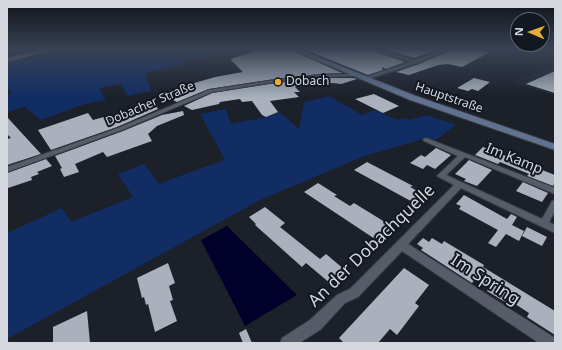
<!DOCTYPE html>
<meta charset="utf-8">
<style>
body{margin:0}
#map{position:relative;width:562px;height:350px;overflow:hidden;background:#1b2029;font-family:"Noto Sans",sans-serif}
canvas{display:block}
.frame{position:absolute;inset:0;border:8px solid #d4d8de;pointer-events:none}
.north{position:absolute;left:510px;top:12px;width:40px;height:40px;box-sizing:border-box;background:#121720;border:1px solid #60646c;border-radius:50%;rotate:272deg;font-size:11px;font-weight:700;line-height:16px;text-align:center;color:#d4d8de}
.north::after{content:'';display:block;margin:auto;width:14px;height:18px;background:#e5ad35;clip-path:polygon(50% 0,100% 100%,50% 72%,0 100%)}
</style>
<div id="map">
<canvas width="562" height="350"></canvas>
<div class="frame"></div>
<div class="north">N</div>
</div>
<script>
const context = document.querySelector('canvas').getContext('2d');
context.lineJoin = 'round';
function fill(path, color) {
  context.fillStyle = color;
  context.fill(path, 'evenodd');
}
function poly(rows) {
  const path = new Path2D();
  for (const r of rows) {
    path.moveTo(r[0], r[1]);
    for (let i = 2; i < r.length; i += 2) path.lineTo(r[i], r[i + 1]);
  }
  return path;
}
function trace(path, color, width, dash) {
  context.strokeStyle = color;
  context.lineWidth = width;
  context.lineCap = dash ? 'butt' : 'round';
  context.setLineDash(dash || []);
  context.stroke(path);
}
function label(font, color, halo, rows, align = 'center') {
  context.font = font + ' "Noto Sans",sans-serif';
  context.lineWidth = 4;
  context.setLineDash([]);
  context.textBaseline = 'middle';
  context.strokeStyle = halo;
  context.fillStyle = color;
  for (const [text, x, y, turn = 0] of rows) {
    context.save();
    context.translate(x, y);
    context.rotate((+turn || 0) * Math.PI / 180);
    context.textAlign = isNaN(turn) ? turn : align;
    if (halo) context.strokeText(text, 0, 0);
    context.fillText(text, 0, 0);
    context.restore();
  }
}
const built = poly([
 [555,64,555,95,513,83]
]);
const green = poly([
 [74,49,160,49,165,53,185,49,209,49,226,55,181,62,183,65,145,73,151,91,128,96,121,84,99,88,106,100,82,105,41,120,25,107,7,112,7,95,12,93,7,89,7,62],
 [329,96,362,115,375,110,397,120,403,118,410,120,427,115,456,125,434,141,426,138,362,157,260,200,7,339,7,233,62,208,71,222,133,197,118,174,144,164,159,184,193,171,225,160,200,114,226,109,231,124,266,117,279,112,299,129,304,102]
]);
const water = poly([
 [227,226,297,295,245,326,201,240]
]);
const building = poly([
 [262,49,289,49,342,73,320,74,275,79,209,89,177,102,165,96,173,93,168,91,193,85,191,84,215,77,243,72,230,59],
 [303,49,369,49,405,62,386,69,382,67,383,70,368,75],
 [383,49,440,49,414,58],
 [453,49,478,49,490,52,462,67,448,64,438,65,409,75,396,72,419,64],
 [555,71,555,93,526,84],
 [320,78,353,78,357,79,341,84,333,83,295,87,300,92,294,92,299,97,270,101,278,112,266,117,262,115,252,101,242,102,240,99,220,102,219,104,192,110,184,106,212,93,275,83],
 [474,78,490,82,478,91,472,89,468,91,457,88],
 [374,94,399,106,383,113,355,99],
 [152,100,158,109,117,127,51,150,38,130,88,113,93,120,111,115,112,117,138,110,135,105],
 [183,111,184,115,157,126,148,134,152,141,107,157,103,152,75,164,79,172,64,177,60,169,62,168,55,156,123,131,162,115],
 [7,117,41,154,7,165,7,139,11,138,7,134],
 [483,147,555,175,555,182,553,186,527,176,529,174,500,162,498,164,475,155],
 [436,148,451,155,435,169,427,165,423,169,410,163,421,155,425,157],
 [46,159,52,166,37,172,39,174,31,177,32,180,8,188,7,173],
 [469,160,492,170,477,186,464,181,466,179,455,174],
 [367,162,413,186,410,187,427,196,418,205,354,170],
 [523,182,548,193,542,202,516,191],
 [318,183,337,195,334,196,350,206,354,203,393,227,378,241,304,192],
 [464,195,507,219,511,214,517,217,512,225,524,231,519,241,506,234,496,247,488,243,498,230,459,209,461,206,456,204],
 [265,207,285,223,280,227,320,259,326,254,345,270,331,284,306,263,302,267,255,225,256,224,249,217],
 [527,227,547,237,542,246,522,236],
 [423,238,429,242,432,238,442,244,444,241,484,265,483,267,555,311,555,335,527,317,529,313,512,302,510,305,487,291,489,288,475,279,472,283,421,250,423,248,417,244],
 [168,263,175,283,169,286,173,300,170,301,177,321,155,332,148,304,146,305,144,297,142,298,137,278],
 [404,268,429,285,415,303,419,306,397,335,390,329,378,343,344,343,339,338],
 [87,311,90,343,53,343,53,327],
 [246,329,252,343,243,343,239,333]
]);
const minor = poly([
 [370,49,377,49,414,60,445,49,452,49,418,63,371,78,369,78,369,76,410,62,370,49],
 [353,74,355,75,355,76,320,77,275,82,212,92,122,130,7,172,7,167,118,128,209,90,275,80,320,75,353,74],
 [426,138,555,188,555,194,465,157,446,175,542,219,552,201,555,200,555,211,549,222,555,225,555,233,461,188,408,244,555,338,555,343,539,343,402,251,358,297,345,303,320,330,299,343,280,343,282,338,310,320,337,295,350,289,454,185,437,176,458,156,424,141,423,140,424,139,426,138]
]);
const secondary = poly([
 [46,49,56,49,7,62,7,58,46,49],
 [290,49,298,49,416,96,555,144,555,150,410,100,290,49]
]);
const markers = [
 [278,82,4,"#e5ad35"]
];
const farPoinames = [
 ["Dobach",286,82]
];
const farStreetnames = [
 ["Hauptstraße",449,98,19],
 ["Dobacher Straße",150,104,-23]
];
const streetNames = [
 ["Im Kamp",514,159,22]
];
const nearStreetnames = [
 ["An der Dobachquelle",372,246,-44],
 ["Im Spring",485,280,33]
];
fill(built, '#1f2736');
fill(green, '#112d63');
fill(water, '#00002a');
fill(building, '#aab1bd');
trace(minor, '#373b43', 2);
trace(secondary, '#373b43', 2);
fill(minor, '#575d68');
fill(secondary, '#617290');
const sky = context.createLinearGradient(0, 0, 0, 98);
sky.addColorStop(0, '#0f1217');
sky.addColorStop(0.5, '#394254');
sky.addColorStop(1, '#39425400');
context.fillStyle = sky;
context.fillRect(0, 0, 562, 98);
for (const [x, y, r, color] of markers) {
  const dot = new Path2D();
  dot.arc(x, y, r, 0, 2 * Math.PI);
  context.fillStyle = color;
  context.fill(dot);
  trace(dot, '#121720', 1.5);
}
label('12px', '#d4d8de', '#121720', farPoinames, 'left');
label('12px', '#d4d8de', '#121720', farStreetnames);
label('14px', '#d4d8de', '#121720', streetNames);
label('17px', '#d4d8de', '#121720', nearStreetnames);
</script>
